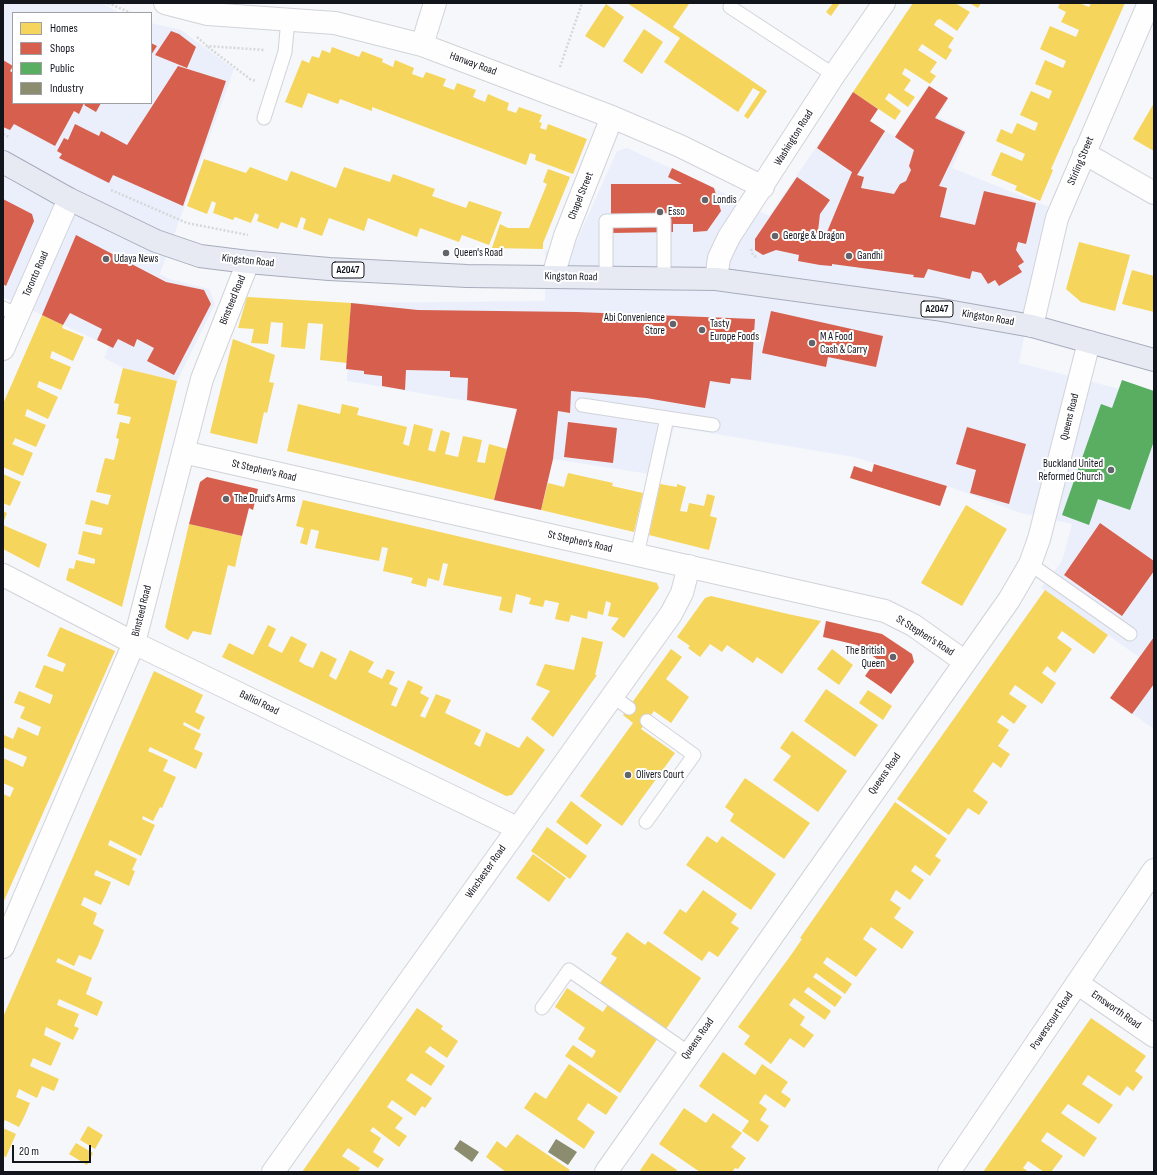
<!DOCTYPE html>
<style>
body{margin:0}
#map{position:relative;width:1157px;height:1175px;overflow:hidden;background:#f5f7fa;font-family:"Sofia Sans Condensed",sans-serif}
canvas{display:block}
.frame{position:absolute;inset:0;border:4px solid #13151d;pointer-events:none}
.legend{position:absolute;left:12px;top:12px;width:140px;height:92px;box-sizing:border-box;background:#fff;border:1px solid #a1a1a5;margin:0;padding:5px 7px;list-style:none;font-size:12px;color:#13151d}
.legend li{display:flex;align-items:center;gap:8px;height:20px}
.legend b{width:20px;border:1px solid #a1a1a5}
.scale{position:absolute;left:12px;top:1145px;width:79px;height:18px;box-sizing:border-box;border:2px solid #13151d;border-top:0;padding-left:5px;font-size:12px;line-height:14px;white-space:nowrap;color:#13151d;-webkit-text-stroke:3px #fff;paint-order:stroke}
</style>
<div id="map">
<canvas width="1157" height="1175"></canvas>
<div class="frame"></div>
<ul class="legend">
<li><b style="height:11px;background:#f6d55c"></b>Homes</li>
<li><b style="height:11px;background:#d6604d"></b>Shops</li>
<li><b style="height:11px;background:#5aae61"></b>Public</li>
<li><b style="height:11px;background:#8c8c6e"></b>Industry</li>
</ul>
<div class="scale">20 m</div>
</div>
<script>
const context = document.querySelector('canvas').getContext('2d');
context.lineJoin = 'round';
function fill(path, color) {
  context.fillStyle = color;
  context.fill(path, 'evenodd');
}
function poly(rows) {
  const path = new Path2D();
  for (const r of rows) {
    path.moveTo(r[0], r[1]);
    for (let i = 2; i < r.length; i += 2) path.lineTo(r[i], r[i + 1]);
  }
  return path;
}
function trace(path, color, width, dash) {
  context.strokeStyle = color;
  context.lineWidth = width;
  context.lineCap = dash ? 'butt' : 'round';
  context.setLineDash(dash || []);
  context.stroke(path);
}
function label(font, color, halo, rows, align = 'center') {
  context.font = font + ' "Sofia Sans Condensed",sans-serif';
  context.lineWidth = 4;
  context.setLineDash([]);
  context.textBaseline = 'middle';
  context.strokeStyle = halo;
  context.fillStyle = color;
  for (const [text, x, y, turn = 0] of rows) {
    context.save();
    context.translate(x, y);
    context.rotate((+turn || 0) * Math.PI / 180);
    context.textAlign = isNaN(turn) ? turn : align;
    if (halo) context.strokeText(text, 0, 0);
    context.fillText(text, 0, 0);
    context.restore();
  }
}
const built = poly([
 [3,3,102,3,119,13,13,13,13,103,151,103,151,23,181,30,234,69,160,274,169,279,209,289,215,304,177,381,123,368,104,358,109,346,3,297],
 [928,85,949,98,938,117,967,131,952,168,1049,207,1019,363,1154,398,1154,729,1110,698,1139,657,1041,588,1062,561,1072,524,1021,513,947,486,854,457,674,427,662,476,553,459,541,510,494,500,516,409,347,381,351,303,545,301,545,251,573,249,617,151,627,148,714,188,769,216,845,105,895,137]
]);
const homes = poly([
 [627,3,689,4,673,27,767,91,748,119,744,116,760,92,753,88,738,112,664,62,680,38],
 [833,3,840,3,831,16,826,12],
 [913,3,955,3,970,12,957,31,940,19,937,20,934,25,954,38,948,47,952,50,946,60,922,44,918,50,937,62,930,72,936,76,930,84,905,68,902,74,911,80,904,90,915,97,908,107,889,93,885,99,901,111,895,120,853,92],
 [969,3,981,3,978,8],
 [1060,3,1079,3,1089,7,1091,3,1125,3,1051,169,1053,170,1040,201,1015,190,1017,186,991,175,1001,152,1022,161,1025,154,996,141,1001,129,1012,134,1017,123,1035,131,1038,123,1020,115,1031,91,1049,99,1052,91,1035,84,1045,60,1063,68,1066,61,1040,49,1050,26,1076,37,1079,30,1061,22,1066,12,1058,8],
 [606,4,624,17,604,48,585,36],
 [644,29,663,42,642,74,623,61],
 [332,47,359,57,362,51,383,59,382,62,393,67,395,60,414,68,412,74,423,78,426,72,446,79,443,86,454,90,457,83,476,90,473,97,485,102,488,94,509,103,507,110,516,113,519,107,542,115,539,122,542,123,540,128,546,130,548,124,587,139,573,174,535,160,536,155,530,153,526,165,372,107,372,111,340,99,338,104,308,93,302,108,285,102,302,60,309,63,312,56,319,58,322,50,330,53],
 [1154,103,1154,151,1133,139],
 [204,159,246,173,250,167,287,181,291,171,336,188,344,167,390,182,393,174,435,189,432,196,466,208,469,201,502,212,489,245,462,235,459,242,420,228,417,237,368,218,364,231,329,218,322,236,303,229,306,219,301,217,297,228,281,222,278,229,257,221,259,215,255,213,251,223,235,217,233,220,213,213,216,203,212,201,207,214,187,206],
 [548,169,570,177,543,243,543,249,492,248,500,224,508,228,529,228,547,184,543,182],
 [1079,242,1130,255,1115,311,1081,302,1066,289],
 [1132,270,1154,276,1154,312,1122,304],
 [247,297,351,303,347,363,320,360,323,324,308,323,305,349,281,347,283,323,271,322,268,344,251,343,254,329,238,328],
 [42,315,63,325,62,328,84,337,73,361,52,351,50,358,71,367,61,390,39,381,37,387,58,397,48,419,27,409,25,416,46,425,36,447,15,438,14,441,12,444,33,453,23,476,3,467,3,404],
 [233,339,275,355,269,382,274,383,267,413,264,412,257,444,210,433],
 [123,368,177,381,122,607,66,580,69,568,74,569,76,560,94,564,95,562,95,559,78,554,83,531,101,535,103,528,85,524,91,500,108,505,111,495,96,492,102,469,105,458,114,460,119,439,116,438,120,422,129,424,131,417,117,414,119,404,114,403],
 [298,404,340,414,342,404,359,408,357,415,407,427,403,444,409,446,414,424,433,429,428,450,435,452,441,430,450,433,445,454,458,457,463,436,482,440,477,462,485,463,489,444,507,449,494,500,287,451],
 [568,473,613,483,612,486,643,493,634,532,541,510,548,483,564,487],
 [3,474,21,482,10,506,3,503],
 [660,484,677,487,677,484,686,487,680,511,687,512,689,503,704,506,707,494,715,496,710,516,717,518,709,550,649,535],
 [303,500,641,579,657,583,659,588,624,638,611,629,619,618,608,616,611,603,606,601,603,615,588,611,587,619,571,615,569,622,555,619,559,603,545,600,543,607,529,604,531,598,516,594,512,613,499,610,502,597,443,585,448,564,443,563,439,581,428,578,426,587,411,583,413,578,383,571,388,548,382,547,379,561,315,548,319,531,311,529,307,545,300,543,304,528,296,526],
 [966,505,1007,529,962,606,921,583],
 [3,511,7,513,3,523],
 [189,524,242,536,235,567,228,565,211,635,193,631,188,640,168,630,165,627],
 [3,525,47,544,39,568,3,549],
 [1045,590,1108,635,1094,654,1062,631,1057,638,1072,649,1055,673,1047,666,1042,673,1056,683,1042,704,1015,685,1009,694,1027,706,1014,724,1002,715,997,722,1009,730,998,746,1010,754,1001,768,993,762,973,791,988,802,979,815,968,808,949,835,897,799],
 [711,596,788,614,821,621,782,674,757,657,753,663,727,645,722,652,710,644,700,657,688,648,690,646,677,637,705,598],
 [268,625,276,629,268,646,282,653,291,636,307,644,299,661,305,665,313,668,321,651,337,659,329,676,336,680,350,650,374,662,368,672,382,679,387,669,395,672,389,684,398,688,391,705,396,707,408,680,423,687,420,693,429,698,420,716,425,718,436,694,451,700,445,713,481,730,474,744,480,747,486,732,519,748,527,736,545,750,512,795,506,796,222,657,229,643,253,655],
 [60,627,115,651,3,903,3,794,10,797,14,788,3,783,3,758,23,767,27,757,3,747,3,738,4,735,13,739,18,727,38,736,41,727,20,718,25,707,14,703,19,691,50,704,53,695,35,687,44,665,63,672,64,668,66,664,47,656],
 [582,637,603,642,595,675,597,675,553,737,531,719,550,691,536,685,545,664,574,670],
 [671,649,682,657,666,679,689,697,671,723,654,711,641,729,675,753,622,826,580,796,633,723,623,715],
 [832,649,853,665,839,685,817,669],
 [154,671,203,695,195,712,205,717,199,730,184,722,183,725,201,734,194,749,203,753,196,769,150,747,148,751,168,760,163,771,176,777,162,808,160,807,153,821,143,816,142,819,155,825,141,856,110,840,108,845,137,859,132,870,135,871,129,886,96,870,94,875,111,882,106,894,101,905,84,897,81,905,97,913,93,924,104,930,98,945,91,960,79,955,74,966,58,958,56,962,92,978,86,994,103,1002,97,1016,59,999,57,1005,79,1014,74,1026,79,1028,73,1040,46,1027,44,1035,61,1043,51,1066,33,1058,30,1066,59,1079,54,1091,42,1086,37,1098,19,1089,16,1097,30,1103,25,1115,19,1127,5,1120,3,1125,3,1017],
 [826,689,878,725,855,757,804,721],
 [868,690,892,706,883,720,859,703],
 [792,731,847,771,818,812,773,780,791,756,780,748],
 [745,778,810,823,784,859,730,821,734,814,725,807],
 [571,801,602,825,587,845,556,822],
 [895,802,947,839,935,856,941,860,930,876,915,865,911,871,924,880,910,900,896,890,890,900,901,908,894,918,914,932,902,949,871,927,863,939,877,949,856,977,827,957,823,963,852,984,845,994,816,973,813,977,842,997,835,1007,808,987,804,992,831,1011,825,1020,794,998,789,1005,805,1017,800,1025,814,1035,804,1048,790,1038,771,1064,744,1044,750,1036,738,1027,791,955,802,939,800,938],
 [547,827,587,856,570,879,531,851],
 [707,836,717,843,722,836,776,874,751,910,686,865],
 [533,854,566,878,549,902,516,878],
 [703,890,737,914,731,923,739,928,718,957,709,951,702,961,663,933,680,909,686,913],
 [627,932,645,945,648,941,701,978,666,1029,600,983,617,958,611,954],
 [567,988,603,1012,608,1004,658,1038,620,1093,565,1056,573,1045,592,1058,596,1051,578,1039,585,1028,555,1007],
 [417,1008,443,1026,441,1029,458,1041,447,1058,430,1046,425,1052,445,1066,431,1086,411,1073,406,1080,432,1098,425,1108,422,1106,415,1116,392,1100,387,1107,403,1118,395,1128,407,1136,399,1147,373,1127,370,1131,381,1138,373,1152,384,1159,378,1168,348,1148,342,1156,360,1168,358,1172,302,1172],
 [1091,1018,1146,1056,1135,1071,1143,1077,1133,1091,1127,1086,1120,1096,1088,1075,1082,1084,1113,1105,1099,1124,1068,1104,1061,1113,1097,1138,1084,1157,1047,1132,1041,1141,1063,1156,1051,1172,1044,1172,1028,1161,1023,1168,1029,1172,983,1172],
 [723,1052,755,1075,762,1064,788,1082,781,1092,791,1099,785,1108,765,1094,759,1103,767,1109,760,1120,769,1126,758,1142,742,1131,749,1121,699,1086],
 [569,1064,618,1097,606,1115,588,1103,577,1119,595,1132,584,1149,524,1108,535,1092,546,1099],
 [684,1108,706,1123,713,1113,742,1133,731,1147,746,1158,738,1169,735,1168,732,1172,700,1172,659,1144],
 [88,1126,103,1135,95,1149,80,1140],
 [3,1128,16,1134,6,1157,3,1156],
 [517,1134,570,1170,568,1172,506,1172,486,1157,497,1141,506,1148],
 [76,1143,93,1153,87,1165,69,1154],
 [652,1153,677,1170,676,1172,639,1172]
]);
const shops = poly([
 [171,31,179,34,196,47,187,68,155,55],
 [151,43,157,46,151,55],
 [3,60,13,66,10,71,13,73,13,103,84,103,79,114,74,111,55,146,14,124,10,130,3,127],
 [178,66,226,81,183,206,113,175,109,183,59,158,62,154,57,151,64,138,68,140,75,124,99,136,101,131,127,145],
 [929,86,948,98,935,118,965,132,939,186,947,188,940,217,975,225,984,191,1036,203,1026,244,1018,242,1016,250,1024,262,1018,266,1022,272,999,286,995,280,988,284,981,273,972,271,970,279,928,269,924,278,913,277,914,275,832,264,832,266,820,265,798,261,799,255,776,250,763,255,755,250,755,239,797,177,830,200,820,214,818,231,827,232,852,172,817,148,853,92,878,109,870,121,885,131,857,175,864,177,861,188,894,194,900,184,906,181,911,170,909,166,914,150,895,137],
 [86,103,101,103,96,112,84,105],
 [672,168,714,188,721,211,707,231,693,232,693,224,673,224,673,232,611,233,611,184,682,184,668,177],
 [3,199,32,214,34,221,6,286,3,284],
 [76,235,166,282,204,290,211,304,174,375,147,361,154,348,137,339,134,347,118,339,113,348,97,340,102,329,70,313,63,325,42,315],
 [351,303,418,310,577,312,755,319,751,380,731,378,730,384,710,381,705,408,646,398,571,391,570,413,558,411,553,459,541,510,494,500,517,409,467,400,468,378,450,377,450,371,406,370,405,390,382,386,382,376,364,374,364,371,346,369],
 [771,311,883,336,876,367,828,357,826,367,762,353],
 [568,422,617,428,613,463,564,457],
 [967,427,1026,444,1009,504,970,493,976,470,956,464],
 [874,464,947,486,940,506,850,478,854,466,872,472],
 [207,477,258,489,253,510,249,508,242,536,189,524,200,482],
 [1100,523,1154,561,1154,571,1122,616,1064,575],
 [826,621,882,634,912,654,914,662,891,694,865,676,877,659,857,645,823,637],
 [1154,637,1154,684,1132,714,1110,698]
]);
const public = poly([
 [1122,380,1154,391,1154,441,1130,510,1098,499,1089,525,1062,515,1101,404,1112,408]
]);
const industry = poly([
 [556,1139,577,1152,568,1165,548,1152],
 [460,1140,479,1152,472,1162,454,1149]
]);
const path = poly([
 [108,3,131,13],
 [197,37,207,46,265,50],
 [208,47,250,79,256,81],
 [560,67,582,3],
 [3,134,9,137],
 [111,190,187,223,248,235],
 [751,249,753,255,758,258]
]);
const lane = poly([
 [730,7,834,75],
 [264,118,285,52,288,19],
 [606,277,606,221,664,220,664,277],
 [3,308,18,315],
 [582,405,667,418,637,555],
 [667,418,713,425],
 [1030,564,1130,634],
 [612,696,629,708],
 [646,822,694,755,647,721],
 [542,1008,569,970,689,1053]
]);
const street = poly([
 [165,3,208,14,335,23,422,45,612,117,680,146,763,187],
 [422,45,435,3],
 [1084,153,1154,193],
 [553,276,565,236,612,117],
 [716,279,719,258,729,237,834,75,884,3],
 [1032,326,1057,218,1149,3],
 [3,349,69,199],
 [183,452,885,611,913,625,964,661],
 [3,575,134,643,517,828],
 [3,947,134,643,202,379,248,262],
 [1077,983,1154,1036],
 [273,1172,671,614,682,593,689,566],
 [606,1172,1009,600,1030,564,1039,539,1089,342],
 [949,1172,1154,870]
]);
const primary = poly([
 [3,162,69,199,156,241,200,256,248,262,329,269,467,276,716,279,936,309,1032,326,1154,360]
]);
const markers = [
 [705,200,4,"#62646a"],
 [660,212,4,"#62646a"],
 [775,236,4,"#62646a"],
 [446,253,4,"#62646a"],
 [849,256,4,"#62646a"],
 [106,259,4,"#62646a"],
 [673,324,4,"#62646a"],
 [702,330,4,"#62646a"],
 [812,343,4,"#62646a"],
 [1111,470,4,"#62646a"],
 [226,499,4,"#62646a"],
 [893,657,4,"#62646a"],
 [628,775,4,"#62646a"]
];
const shields = [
 [348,270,32],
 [937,309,32]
];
const shieldNames = [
 ["A2047",348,270],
 ["A2047",937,309]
];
const streetNames = [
 ["Hanway Road",473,64,20],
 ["Washington Road",794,138,-58],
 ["Stirling Street",1081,161,-67],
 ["Chapel Street",581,196,-68],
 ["Kingston Road",248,261,6],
 ["Toronto Road",36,274,-66],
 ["Kingston Road",571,277,1],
 ["Binsteed Road",233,300,-68],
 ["Kingston Road",988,318,10],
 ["Queens Road",1070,417,-76],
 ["St Stephen's Road",264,471,13],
 ["St Stephen's Road",580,542,13],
 ["Binsteed Road",142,611,-76],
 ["St Stephen's Road",925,636,32],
 ["Balliol Road",259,703,26],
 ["Queens Road",885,774,-55],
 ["Winchester Road",486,872,-55],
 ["Emsworth Road",1116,1010,35],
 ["Powerscourt Road",1052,1021,-56],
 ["Queens Road",698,1039,-55]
];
const poiNames = [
 ["Londis",713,200],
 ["Esso",668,212],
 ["George & Dragon",783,236],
 ["Queen's Road",454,253],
 ["Gandhi",857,256],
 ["Udaya News",114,259],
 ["Abi Convenience",665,318,"right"],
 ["Store",665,331,"right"],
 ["Tasty",710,324],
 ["Europe Foods",710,337],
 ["M A Food",820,337],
 ["Cash & Carry",820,350],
 ["Buckland United",1103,464,"right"],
 ["Reformed Church",1103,477,"right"],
 ["The Druid's Arms",234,499],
 ["The British",885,651,"right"],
 ["Queen",885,664,"right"],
 ["Olivers Court",636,775]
];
fill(built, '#ebeffb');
fill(homes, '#f6d55c');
fill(shops, '#d6604d');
fill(public, '#5aae61');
fill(industry, '#8c8c6e');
trace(lane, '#d1d3d9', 15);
trace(street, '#d1d3d9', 24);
trace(primary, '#a7acbc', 24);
trace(path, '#d6d7d8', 2.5, [2, 2]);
trace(lane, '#fefefe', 13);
trace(street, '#fefefe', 22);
trace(primary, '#e7eaf2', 22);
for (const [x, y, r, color] of markers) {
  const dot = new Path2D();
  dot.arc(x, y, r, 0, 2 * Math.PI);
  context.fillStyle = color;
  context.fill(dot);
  trace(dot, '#fff', 1.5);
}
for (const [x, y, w] of shields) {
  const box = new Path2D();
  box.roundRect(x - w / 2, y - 8, w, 16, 3);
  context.fillStyle = '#fff';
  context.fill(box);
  trace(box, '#13151d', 1);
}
label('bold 10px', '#13151d', null, shieldNames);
label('11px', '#13151d', '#fff', streetNames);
label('11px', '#13151d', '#fff', poiNames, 'left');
</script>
